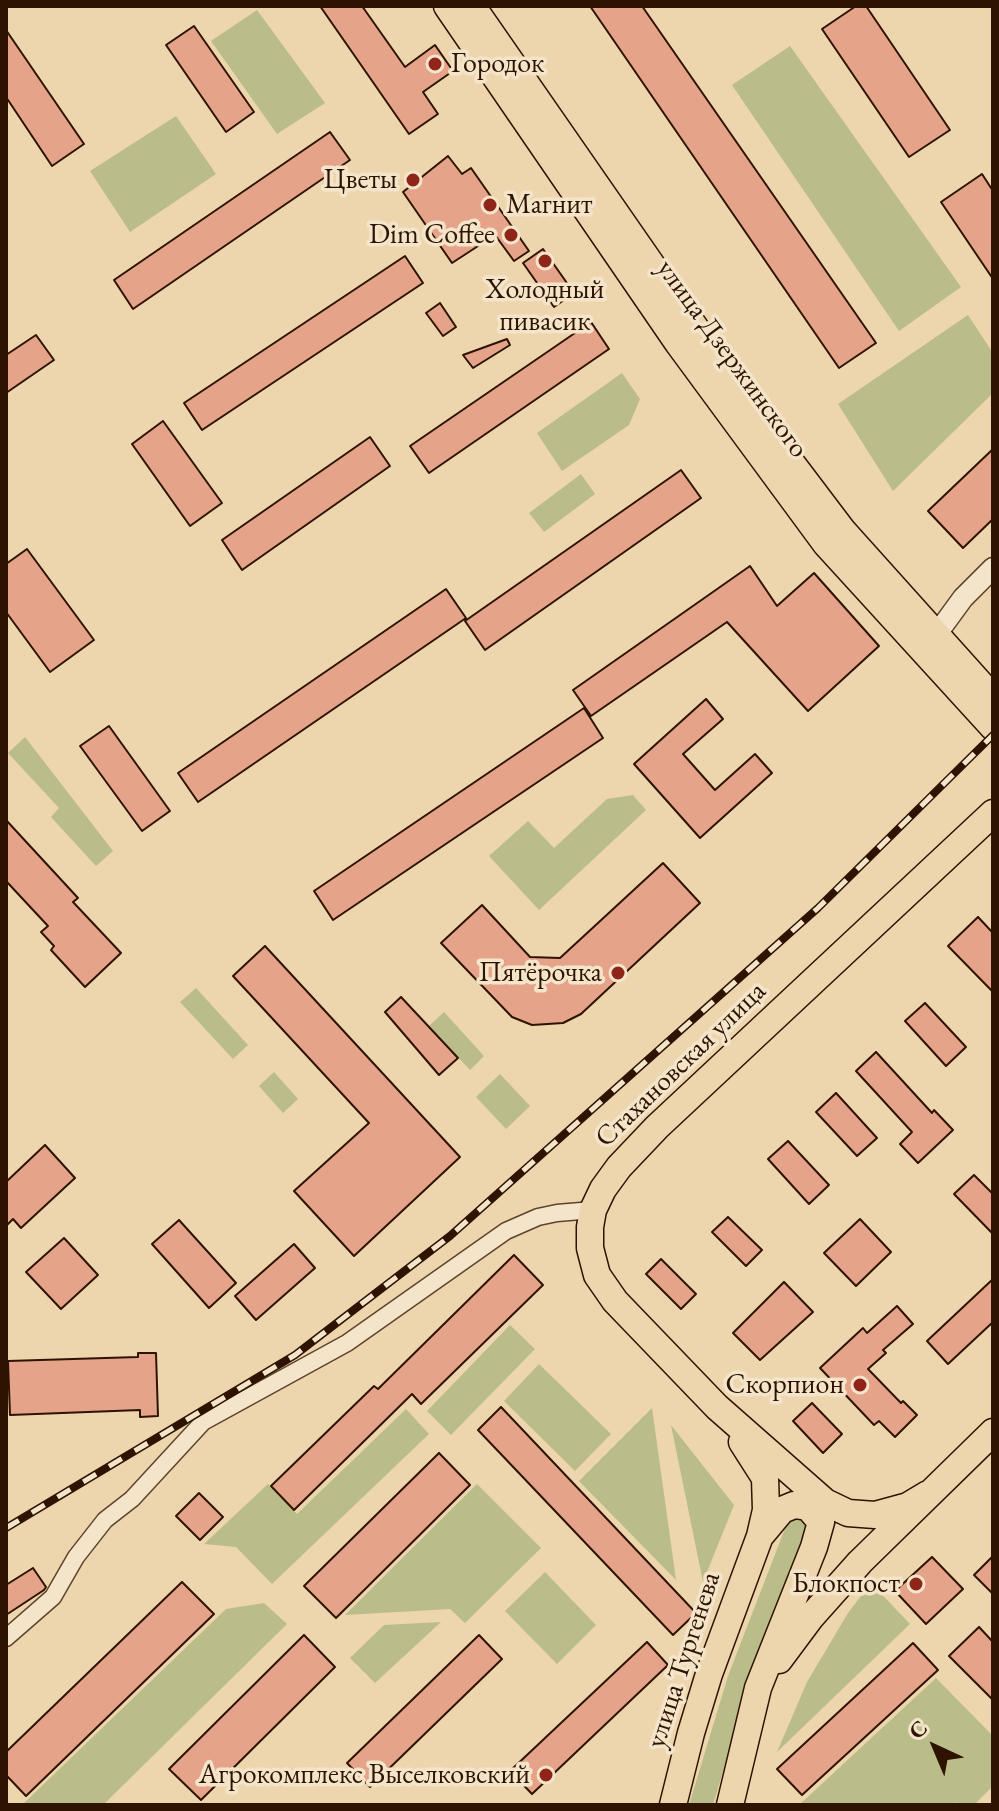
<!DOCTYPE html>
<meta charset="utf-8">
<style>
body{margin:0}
#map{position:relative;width:999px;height:1811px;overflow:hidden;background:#edd5ae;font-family:"EB Garamond",serif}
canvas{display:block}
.frame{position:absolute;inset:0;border:8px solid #2e1400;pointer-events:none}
.north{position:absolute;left:895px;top:1707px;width:80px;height:80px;-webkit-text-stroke:6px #f3e4ca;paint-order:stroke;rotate:316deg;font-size:22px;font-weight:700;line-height:32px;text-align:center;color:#2e1400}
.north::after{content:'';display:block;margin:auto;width:28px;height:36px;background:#2e1400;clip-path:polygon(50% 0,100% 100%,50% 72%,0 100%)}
</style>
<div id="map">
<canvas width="999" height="1811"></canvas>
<div class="frame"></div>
<div class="north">С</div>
</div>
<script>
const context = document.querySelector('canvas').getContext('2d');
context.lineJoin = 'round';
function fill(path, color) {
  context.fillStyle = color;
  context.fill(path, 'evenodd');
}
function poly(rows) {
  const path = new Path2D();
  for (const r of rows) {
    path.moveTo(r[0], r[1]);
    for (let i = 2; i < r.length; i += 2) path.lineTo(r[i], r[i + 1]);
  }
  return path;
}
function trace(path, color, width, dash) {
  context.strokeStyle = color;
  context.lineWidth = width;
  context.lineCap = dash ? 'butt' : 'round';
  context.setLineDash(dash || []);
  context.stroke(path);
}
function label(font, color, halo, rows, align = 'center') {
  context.font = font + ' "EB Garamond",serif';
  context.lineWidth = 7;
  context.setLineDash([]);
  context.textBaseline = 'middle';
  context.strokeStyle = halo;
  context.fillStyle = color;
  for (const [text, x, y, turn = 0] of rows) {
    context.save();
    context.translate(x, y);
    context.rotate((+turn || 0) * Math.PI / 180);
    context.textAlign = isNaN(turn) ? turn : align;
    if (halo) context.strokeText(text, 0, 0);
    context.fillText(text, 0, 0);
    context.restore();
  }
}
const green = poly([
 [257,10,325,103,277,134,211,41],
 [790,46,961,287,899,331,732,85],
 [176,116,216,174,130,232,90,171],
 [968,315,993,353,993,393,893,491,838,404],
 [622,373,640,399,629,425,562,471,537,433],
 [581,474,595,494,544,532,529,513],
 [25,737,113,851,96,866,51,817,59,808,8,753],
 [633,795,646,810,539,910,489,856,528,821,554,848,607,799],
 [196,988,248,1045,233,1059,180,1002],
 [444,1012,484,1056,470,1070,429,1026],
 [274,1072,298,1099,283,1113,259,1086],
 [500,1074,530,1106,506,1129,476,1097],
 [510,1325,535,1349,451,1435,427,1411],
 [539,1364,611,1434,575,1471,504,1401],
 [652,1408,676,1580,579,1481],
 [406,1409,429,1434,272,1584,236,1547,204,1544,268,1484,297,1514],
 [671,1425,734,1505,703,1582],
 [477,1484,541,1548,465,1623,450,1609,345,1615],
 [791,1513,812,1521,750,1681,713,1805,689,1805,728,1676],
 [545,1572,596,1625,557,1664,505,1611],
 [871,1583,910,1624,777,1752,807,1682,848,1613],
 [264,1603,287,1624,103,1805,22,1805,226,1609],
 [441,1622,375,1683,350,1658,384,1625],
 [936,1678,993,1736,993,1786,974,1805,959,1805,957,1802,954,1805,799,1805]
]);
const building = poly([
 [320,6,362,6,405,67,435,45,453,71,423,92,438,114,409,134,320,6],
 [590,6,642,6,876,343,839,368,590,6],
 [856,6,866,6,950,130,909,157,822,29,856,6],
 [194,26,254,112,226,132,166,45,194,26],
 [6,30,84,144,52,166,6,97,6,30],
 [330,132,350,160,133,309,114,280,330,132],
 [448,156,462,174,471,168,529,251,514,261,495,235,452,263,403,192,448,156],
 [982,174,993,191,993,279,941,202,982,174],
 [543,249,574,293,554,307,523,263,543,249],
 [405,256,423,283,202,430,184,403,405,256],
 [440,303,456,327,443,336,426,313,440,303],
 [591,322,609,349,429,473,410,446,591,322],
 [36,335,54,360,6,393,6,355,36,335],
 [507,339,510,345,473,368,463,355,507,339],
 [163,421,222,503,190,526,132,444,163,421],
 [370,437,390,466,242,570,222,540,370,437],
 [993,449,993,519,963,548,928,511,993,449],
 [681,470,701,498,485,650,465,621,681,470],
 [27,549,94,640,50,672,6,612,6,564,27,549],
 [750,566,777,606,814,573,879,646,808,711,727,622,591,716,573,690,750,566],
 [446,589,466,618,198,802,178,773,446,589],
 [706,699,723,719,683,754,715,790,755,754,772,773,700,838,634,764,706,699],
 [584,708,603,738,333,920,314,891,584,708],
 [109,726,170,811,142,831,80,746,109,726],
 [6,820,78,898,73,902,121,953,85,987,51,950,54,946,41,932,48,926,6,881,6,820],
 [663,863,700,903,581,1014,563,1023,532,1025,512,1017,441,943,482,905,530,957,560,958,663,863],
 [978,917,993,933,993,992,948,946,978,917],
 [265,946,460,1157,354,1256,294,1191,369,1123,233,976,265,946],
 [401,997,458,1058,439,1075,385,1012,401,997],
 [925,1003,966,1047,946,1066,905,1021,925,1003],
 [876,1052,932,1113,934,1110,953,1130,918,1163,900,1144,912,1132,856,1071,876,1052],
 [836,1093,877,1138,857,1156,816,1112,836,1093],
 [788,1141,829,1185,809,1204,768,1159,788,1141],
 [45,1145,75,1178,21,1228,13,1219,6,1226,6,1182,45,1145],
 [974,1175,993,1194,993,1234,954,1194,974,1175],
 [728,1217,762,1250,746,1266,712,1232,728,1217],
 [860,1219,891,1252,856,1286,824,1253,860,1219],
 [179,1220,236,1283,209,1308,152,1244,179,1220],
 [64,1238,98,1275,61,1309,26,1272,64,1238],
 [294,1244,315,1268,256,1320,235,1296,294,1244],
 [514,1255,543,1285,421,1404,412,1394,294,1510,271,1486,374,1386,378,1389,514,1255],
 [661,1259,696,1294,681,1309,646,1274,661,1259],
 [993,1279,993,1322,948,1364,927,1341,993,1279],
 [784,1282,813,1312,760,1360,733,1333,784,1282],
 [897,1306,913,1324,883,1350,886,1353,868,1369,901,1403,903,1401,917,1415,895,1437,879,1421,874,1425,820,1368,863,1328,867,1333,897,1306],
 [138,1353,156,1353,158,1416,140,1417,140,1410,10,1415,8,1361,138,1357,138,1353],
 [812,1403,842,1434,823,1453,793,1421,812,1403],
 [501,1407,696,1613,673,1635,478,1430,501,1407],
 [439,1453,470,1485,336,1618,304,1586,439,1453],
 [199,1493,223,1517,200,1540,176,1516,199,1493],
 [993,1556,993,1594,974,1575,993,1556],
 [932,1557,963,1589,926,1624,895,1591,932,1557],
 [33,1568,46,1587,44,1590,6,1615,6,1585,33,1568],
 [182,1582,214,1614,26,1796,6,1775,6,1752,182,1582],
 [979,1627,993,1642,993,1700,949,1656,979,1627],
 [304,1635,335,1667,201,1800,169,1769,304,1635],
 [479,1635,502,1659,370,1787,347,1763,479,1635],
 [647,1642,668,1665,532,1794,510,1771,647,1642],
 [913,1643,938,1670,802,1795,777,1769,913,1643]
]);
const minor = poly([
 [6,1638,53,1597,76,1557,105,1520,132,1499,203,1422,347,1343,506,1231,538,1217,557,1213,593,1210]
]);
const tertiary = poly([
 [936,635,963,598,993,568]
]);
const primary = poly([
 [447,6,678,343,826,544,993,727],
 [472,6,762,424,843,531,993,698],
 [928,1494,908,1506,875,1515,848,1513,825,1502,717,1407,615,1301,597,1275,590,1248,590,1227,593,1210,603,1189,619,1167,657,1127,993,813],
 [779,1660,811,1617,860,1562,993,1432],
 [673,1805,691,1733,709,1674,760,1536,766,1510,765,1478,742,1442],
 [730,1805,758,1688,814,1547,821,1522,808,1507,794,1505,782,1510,762,1534]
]);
const rail = poly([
 [6,1528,295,1355,450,1236,818,908,993,735]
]);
const markers = [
 [435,64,8,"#8f2418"],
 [413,180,8,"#8f2418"],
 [490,205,8,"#8f2418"],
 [511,235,8,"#8f2418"],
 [545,261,8,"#8f2418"],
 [618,973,8,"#8f2418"],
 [860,1385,8,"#8f2418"],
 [916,1584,8,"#8f2418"],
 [546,1775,8,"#8f2418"]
];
const poiNames = [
 ["Городок",451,64,"left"],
 ["Цветы",397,180],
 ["Магнит",506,205,"left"],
 ["Dim Coffee",495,235],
 ["Холодный",545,290,"center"],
 ["пивасик",545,322,"center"],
 ["Пятёрочка",602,973],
 ["Скорпион",844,1385],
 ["Блокпост",900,1584],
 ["Агрокомплекс Выселковский",530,1775]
];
const streetNames = [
 ["улица Дзержинского",732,359,54],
 ["Стахановская улица",681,1065,-44],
 ["улица Тургенева",684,1660,-72]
];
fill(green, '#babd89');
fill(building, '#e5a38a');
trace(building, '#2e1400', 2);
trace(minor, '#5e442c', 19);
trace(tertiary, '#5e442c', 23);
trace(primary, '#2e1400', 29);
trace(minor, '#f3e4ca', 16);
trace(tertiary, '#f3e4ca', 20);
trace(primary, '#edd5ae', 26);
trace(rail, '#2e1400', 8);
trace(rail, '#f3e4ca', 5, [15]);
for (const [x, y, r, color] of markers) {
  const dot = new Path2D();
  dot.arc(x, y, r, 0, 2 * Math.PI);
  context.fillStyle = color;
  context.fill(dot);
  trace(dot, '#f3e4ca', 3);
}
label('28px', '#2e1400', '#f3e4ca', poiNames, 'right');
label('28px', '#2e1400', '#f3e4ca', streetNames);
</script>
